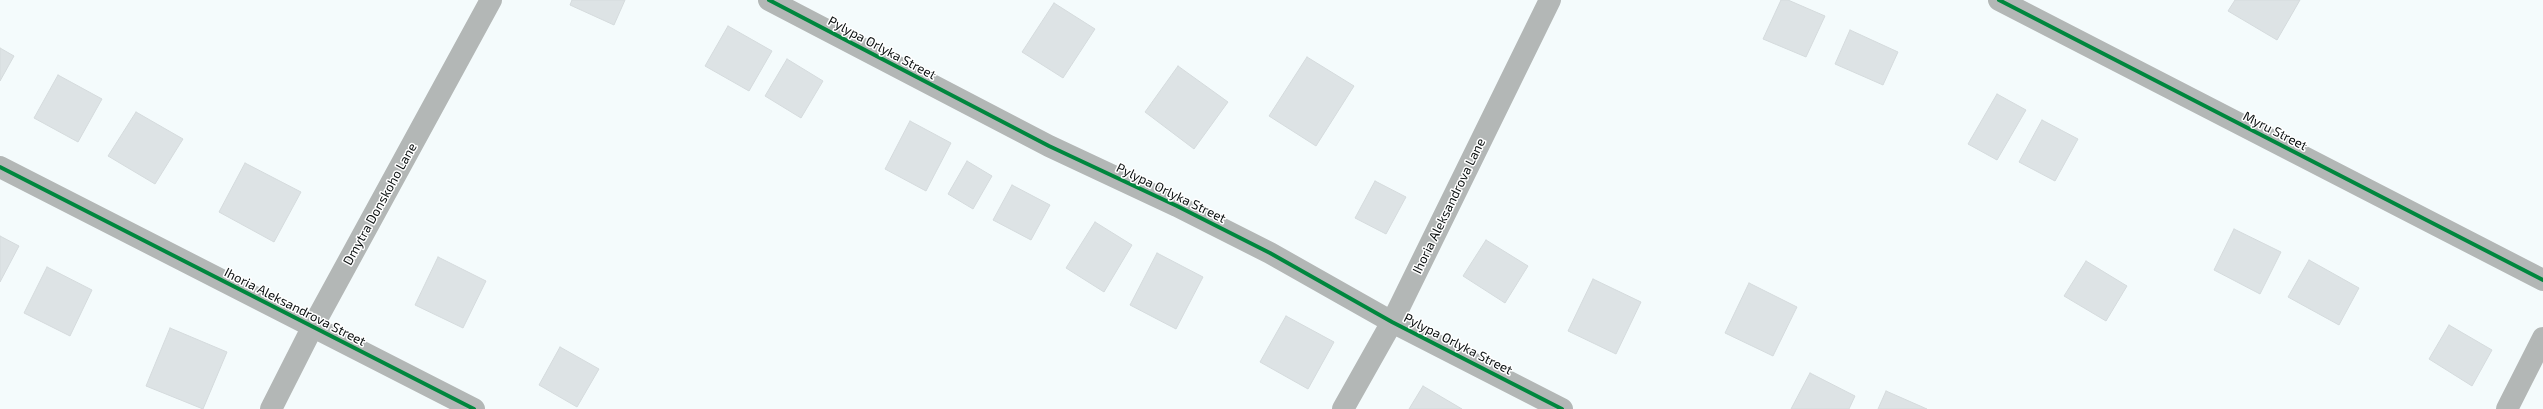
<!DOCTYPE html>
<style>
body{margin:0}
canvas{display:block;background:#f4fbfc}
</style>
<canvas width="2543" height="409"></canvas>
<script>
const context = document.querySelector('canvas').getContext('2d');
context.lineJoin = 'round';
function fill(path, color) {
  context.fillStyle = color;
  context.fill(path, 'evenodd');
}
function poly(rows) {
  const path = new Path2D();
  for (const r of rows) {
    path.moveTo(r[0], r[1]);
    for (let i = 2; i < r.length; i += 2) path.lineTo(r[i], r[i + 1]);
  }
  return path;
}
function trace(path, color, width, dash) {
  context.strokeStyle = color;
  context.lineWidth = width;
  context.lineCap = dash ? 'butt' : 'round';
  context.setLineDash(dash || []);
  context.stroke(path);
}
function label(font, color, halo, rows, align = 'center') {
  context.font = font + ' "Exo 2",sans-serif';
  context.lineWidth = 3;
  context.setLineDash([]);
  context.textBaseline = 'middle';
  context.strokeStyle = halo;
  context.fillStyle = color;
  for (const [text, x, y, turn = 0] of rows) {
    context.save();
    context.translate(x, y);
    context.rotate((+turn || 0) * Math.PI / 180);
    context.textAlign = isNaN(turn) ? turn : align;
    if (halo) context.strokeText(text, 0, 0);
    context.fillText(text, 0, 0);
    context.restore();
  }
}
const building = poly([
 [572,0,625,0,614,25,570,5,572,0],
 [1781,0,1788,0,1825,16,1806,57,1763,39,1781,0],
 [2235,0,2300,0,2277,40,2228,11,2235,0],
 [1054,3,1095,29,1063,78,1022,52,1054,3],
 [728,26,772,51,749,91,705,66,728,26],
 [1850,30,1898,52,1883,85,1835,64,1850,30],
 [0,48,14,56,0,81,0,48],
 [1307,57,1354,86,1316,146,1269,116,1307,57],
 [787,59,823,81,801,118,765,96,787,59],
 [1178,66,1228,102,1194,149,1145,112,1178,66],
 [58,75,102,99,78,142,34,118,58,75],
 [1997,94,2026,110,1997,160,1968,144,1997,94],
 [136,112,183,139,155,184,108,156,136,112],
 [2042,120,2078,139,2055,181,2019,162,2042,120],
 [910,121,951,143,926,191,885,169,910,121],
 [967,161,992,176,973,209,948,194,967,161],
 [245,163,301,192,274,242,219,212,245,163],
 [1375,181,1406,197,1386,234,1355,218,1375,181],
 [1012,185,1050,205,1031,240,993,220,1012,185],
 [1095,222,1132,245,1104,292,1066,268,1095,222],
 [2234,229,2281,252,2260,294,2214,270,2234,229],
 [0,236,19,246,0,282,0,236],
 [1486,240,1528,266,1505,303,1463,276,1486,240],
 [1157,253,1203,277,1176,329,1130,305,1157,253],
 [438,257,486,281,463,328,415,305,438,257],
 [2309,260,2359,288,2339,325,2288,297,2309,260],
 [2086,261,2127,286,2106,321,2064,296,2086,261],
 [47,267,92,290,70,336,24,313,47,267],
 [1593,279,1641,302,1616,354,1568,331,1593,279],
 [1749,283,1797,307,1773,356,1725,333,1749,283],
 [1286,316,1334,342,1308,389,1260,362,1286,316],
 [2449,325,2492,350,2472,386,2429,359,2449,325],
 [170,328,227,352,203,409,146,386,170,328],
 [560,347,599,369,577,407,539,385,560,347],
 [1810,373,1855,396,1849,409,1791,409,1810,373],
 [1423,386,1462,409,1409,409,1423,386],
 [1886,391,1927,409,1878,409,1886,391]
]);
const minor = poly([
 [769,0,1049,146,1177,206,1270,253,1392,322,1562,409],
 [1999,0,2543,280],
 [0,167,474,409],
 [271,409,312,328,491,0],
 [1343,409,1392,322,1550,0],
 [2507,409,2543,338]
]);
const cycleway = poly([
 [769,0,1049,146,1177,206,1270,253,1392,322,1562,409],
 [1999,0,2543,280],
 [0,167,474,409]
]);
const streetNames = [
 ["Pylypa Orlyka Street",882,48,28],
 ["Myru Street",2275,131,27],
 ["Pylypa Orlyka Street",1171,193,26],
 ["Dmytra Donskoho Lane",380,204,-61],
 ["Ihoria Aleksandrova Lane",1449,206,-64],
 ["Ihoria Aleksandrova Street",295,307,27],
 ["Pylypa Orlyka Street",1458,344,27]
];
fill(building, '#dde3e5');
trace(building, '#d5dbdd', 1);
trace(minor, '#b3b7b6', 22);
trace(cycleway, '#00873e', 4);
label('13px', '#090e0e', '#fff', streetNames);
</script>
